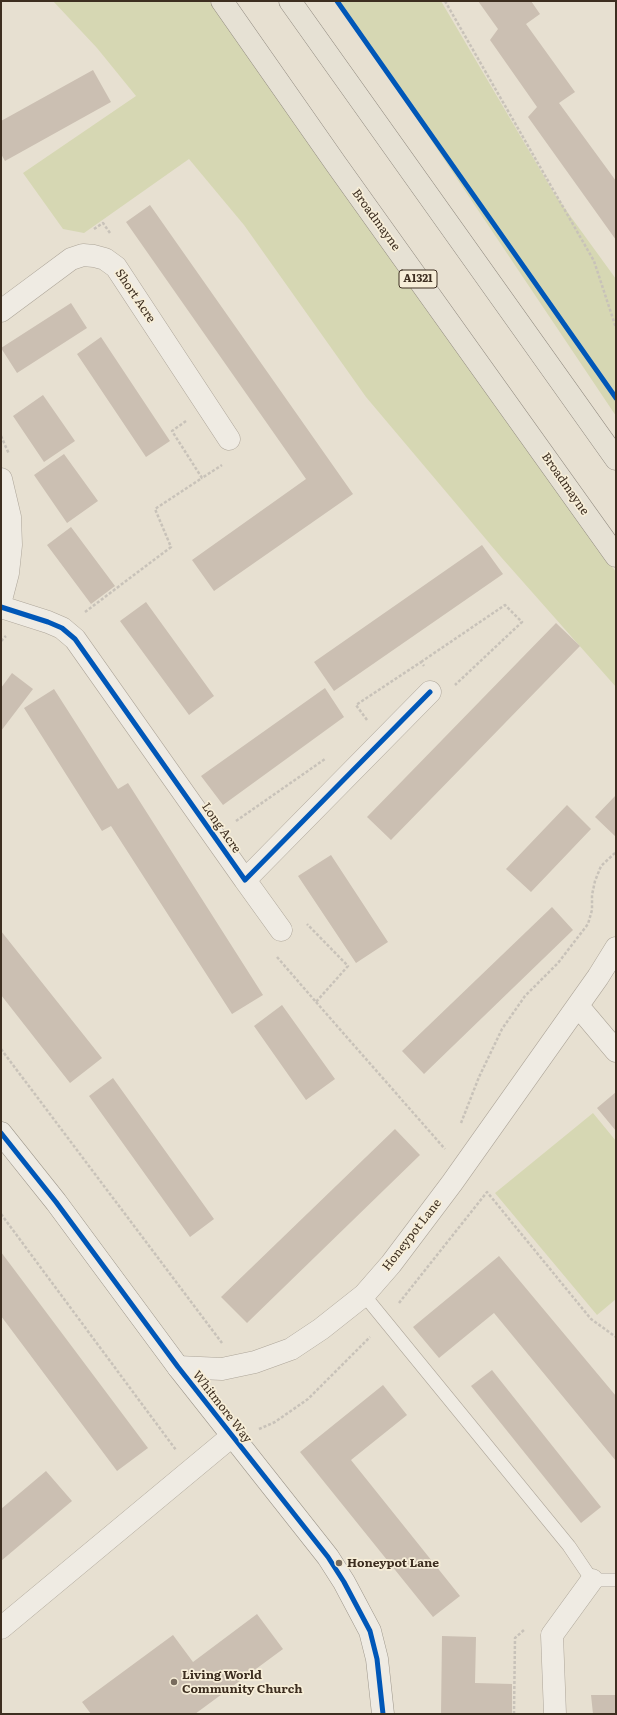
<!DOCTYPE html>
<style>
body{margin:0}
#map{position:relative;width:617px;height:1715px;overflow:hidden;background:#e7e0d1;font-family:Literata,serif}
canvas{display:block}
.frame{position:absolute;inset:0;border:2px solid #3d2e20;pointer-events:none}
</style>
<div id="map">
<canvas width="617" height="1715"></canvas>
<div class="frame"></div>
</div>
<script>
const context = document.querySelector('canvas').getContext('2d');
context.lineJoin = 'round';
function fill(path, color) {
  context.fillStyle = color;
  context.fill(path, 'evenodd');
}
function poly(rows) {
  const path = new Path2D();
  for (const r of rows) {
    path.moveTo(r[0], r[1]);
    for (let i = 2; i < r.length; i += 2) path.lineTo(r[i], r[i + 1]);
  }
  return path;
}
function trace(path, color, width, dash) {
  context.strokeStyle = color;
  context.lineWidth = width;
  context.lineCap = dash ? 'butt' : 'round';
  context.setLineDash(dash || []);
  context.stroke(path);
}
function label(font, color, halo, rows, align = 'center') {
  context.font = font + ' Literata,serif';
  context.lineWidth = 3.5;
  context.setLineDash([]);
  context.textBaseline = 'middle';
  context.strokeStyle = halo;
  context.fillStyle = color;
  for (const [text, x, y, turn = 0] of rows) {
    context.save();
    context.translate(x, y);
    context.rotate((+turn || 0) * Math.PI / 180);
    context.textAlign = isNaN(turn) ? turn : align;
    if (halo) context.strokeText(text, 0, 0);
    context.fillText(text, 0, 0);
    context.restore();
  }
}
const green = poly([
 [53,1,209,1,616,572,616,687,501,557,366,397,244,225,189,159,84,233,63,229,23,173,136,96,97,48],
 [336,1,441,1,555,195,616,279,616,416,354,25],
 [593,1113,616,1141,616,1299,597,1315,495,1193]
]);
const building = poly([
 [478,1,531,1,540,14,526,24,575,92,559,103,616,181,616,240,528,117,537,107,490,40,498,29],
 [93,70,111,102,5,161,1,154,1,121],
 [150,205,353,494,214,591,192,560,306,479,126,222],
 [71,303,87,328,17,373,1,348],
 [101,337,170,441,146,457,77,354],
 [43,395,75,441,44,462,13,416],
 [64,454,98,501,67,523,34,475],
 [71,527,115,586,91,604,47,545],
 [482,545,503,574,334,691,314,662],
 [146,602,214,696,189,715,120,621],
 [556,623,580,646,391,840,367,817],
 [12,673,33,689,1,731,1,688],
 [325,688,344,717,223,805,201,776],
 [54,689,118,789,128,783,263,995,232,1014,111,826,102,831,24,708],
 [616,795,616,837,595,817],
 [567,805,591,829,531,892,506,869],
 [331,855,388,942,356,963,298,876],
 [552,907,573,930,424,1074,402,1051],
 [1,931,102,1058,70,1083,1,995],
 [282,1005,335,1079,306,1100,254,1026],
 [113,1078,214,1219,190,1237,89,1096],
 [616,1092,616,1131,597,1108],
 [395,1129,420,1155,247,1323,221,1297],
 [1,1252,148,1448,117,1471,1,1316],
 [499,1256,616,1396,616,1461,494,1313,439,1358,413,1327],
 [492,1370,601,1507,581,1523,471,1386],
 [383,1385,407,1415,351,1460,460,1596,433,1617,300,1452],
 [46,1471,72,1501,1,1561,1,1509],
 [257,1614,283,1649,195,1714,91,1714,82,1702,173,1635,193,1662],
 [442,1636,476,1637,475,1683,512,1684,512,1714,441,1714],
 [591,1695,616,1695,616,1714,593,1714]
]);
const path = poly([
 [445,1,594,261,616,328],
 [94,229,103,223,110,233],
 [186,421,172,431,202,478,222,465],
 [1,436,9,454],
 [85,612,171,547,155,509,202,478],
 [1,641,6,636],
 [421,662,505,605,522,622,455,685],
 [367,720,356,705,421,662,424,666],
 [236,821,325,759],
 [277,957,316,1002,348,966,307,924],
 [316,1002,445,1149],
 [1,1049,222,1343],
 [461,1123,479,1077,502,1029,525,996,558,963,588,924,592,910,592,895,595,881,601,866,616,852],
 [1,1214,176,1450],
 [399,1303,487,1192,591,1319,616,1337],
 [259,1429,275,1422,308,1399,370,1337],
 [514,1714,515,1638,525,1629]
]);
const lane = poly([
 [364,1295,569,1546,592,1580,616,1580]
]);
const street = poly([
 [1,311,71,259,83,255,94,256,105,259,116,267,229,439],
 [1,479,10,517,11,545,8,573,1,600],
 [1,607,48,622,62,628,75,639,245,880,430,692],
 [245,880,281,930],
 [578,1006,616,1051],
 [178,1367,222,1369,255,1362,291,1349,321,1329,364,1295,391,1264,452,1183,598,977,616,948],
 [1,1628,232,1436],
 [555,1714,552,1635,592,1580]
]);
const secondary = poly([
 [1,1133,56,1202,178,1367,328,1557,344,1582,370,1631,377,1659,383,1714]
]);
const primary = poly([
 [222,1,336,164,616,556],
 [290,1,616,459]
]);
const cycleway = poly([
 [337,1,616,398],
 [1,607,48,622,62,628,75,639,245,880,430,692],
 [1,1133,56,1202,178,1367,328,1557,344,1582,370,1631,377,1659,383,1714]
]);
const markers = [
 [339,1563,4,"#786c5e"],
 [174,1682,4,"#786c5e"]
];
const shields = [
 [418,279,38]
];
const shieldNames = [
 ["A1321",418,279]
];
const streetNames = [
 ["Broadmayne",376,220,54],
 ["Short Acre",135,296,56],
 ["Broadmayne",565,484,55],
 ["Long Acre",221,828,55],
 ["Honeypot Lane",412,1235,-52],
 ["Whitmore Way",222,1407,52]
];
const poiNames = [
 ["Honeypot Lane",347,1563],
 ["Living World",182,1675],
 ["Community Church",182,1689]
];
fill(green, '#d6d7b3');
fill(building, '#cbbfb2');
trace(lane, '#ada599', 14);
trace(street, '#ada599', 23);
trace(secondary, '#9c958a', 23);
trace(primary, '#928b80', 23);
trace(path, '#c8c2b9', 2.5, [3, 2]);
trace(lane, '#efebe3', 13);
trace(street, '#efebe3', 22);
trace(secondary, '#efebe3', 22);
trace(primary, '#e6e1d4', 22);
trace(cycleway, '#0057b8', 5);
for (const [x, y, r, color] of markers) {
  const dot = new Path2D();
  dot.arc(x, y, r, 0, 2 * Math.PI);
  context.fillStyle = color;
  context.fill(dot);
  trace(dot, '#f7eed8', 1.5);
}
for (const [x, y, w] of shields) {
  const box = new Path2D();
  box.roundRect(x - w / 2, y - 9, w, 18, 3);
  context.fillStyle = '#f7eed8';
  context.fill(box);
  trace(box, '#3d2e20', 1);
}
label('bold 11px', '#3d2e20', null, shieldNames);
label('12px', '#3d2e20', '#f7eed8', streetNames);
label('bold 12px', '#3d2e20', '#f7eed8', poiNames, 'left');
</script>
